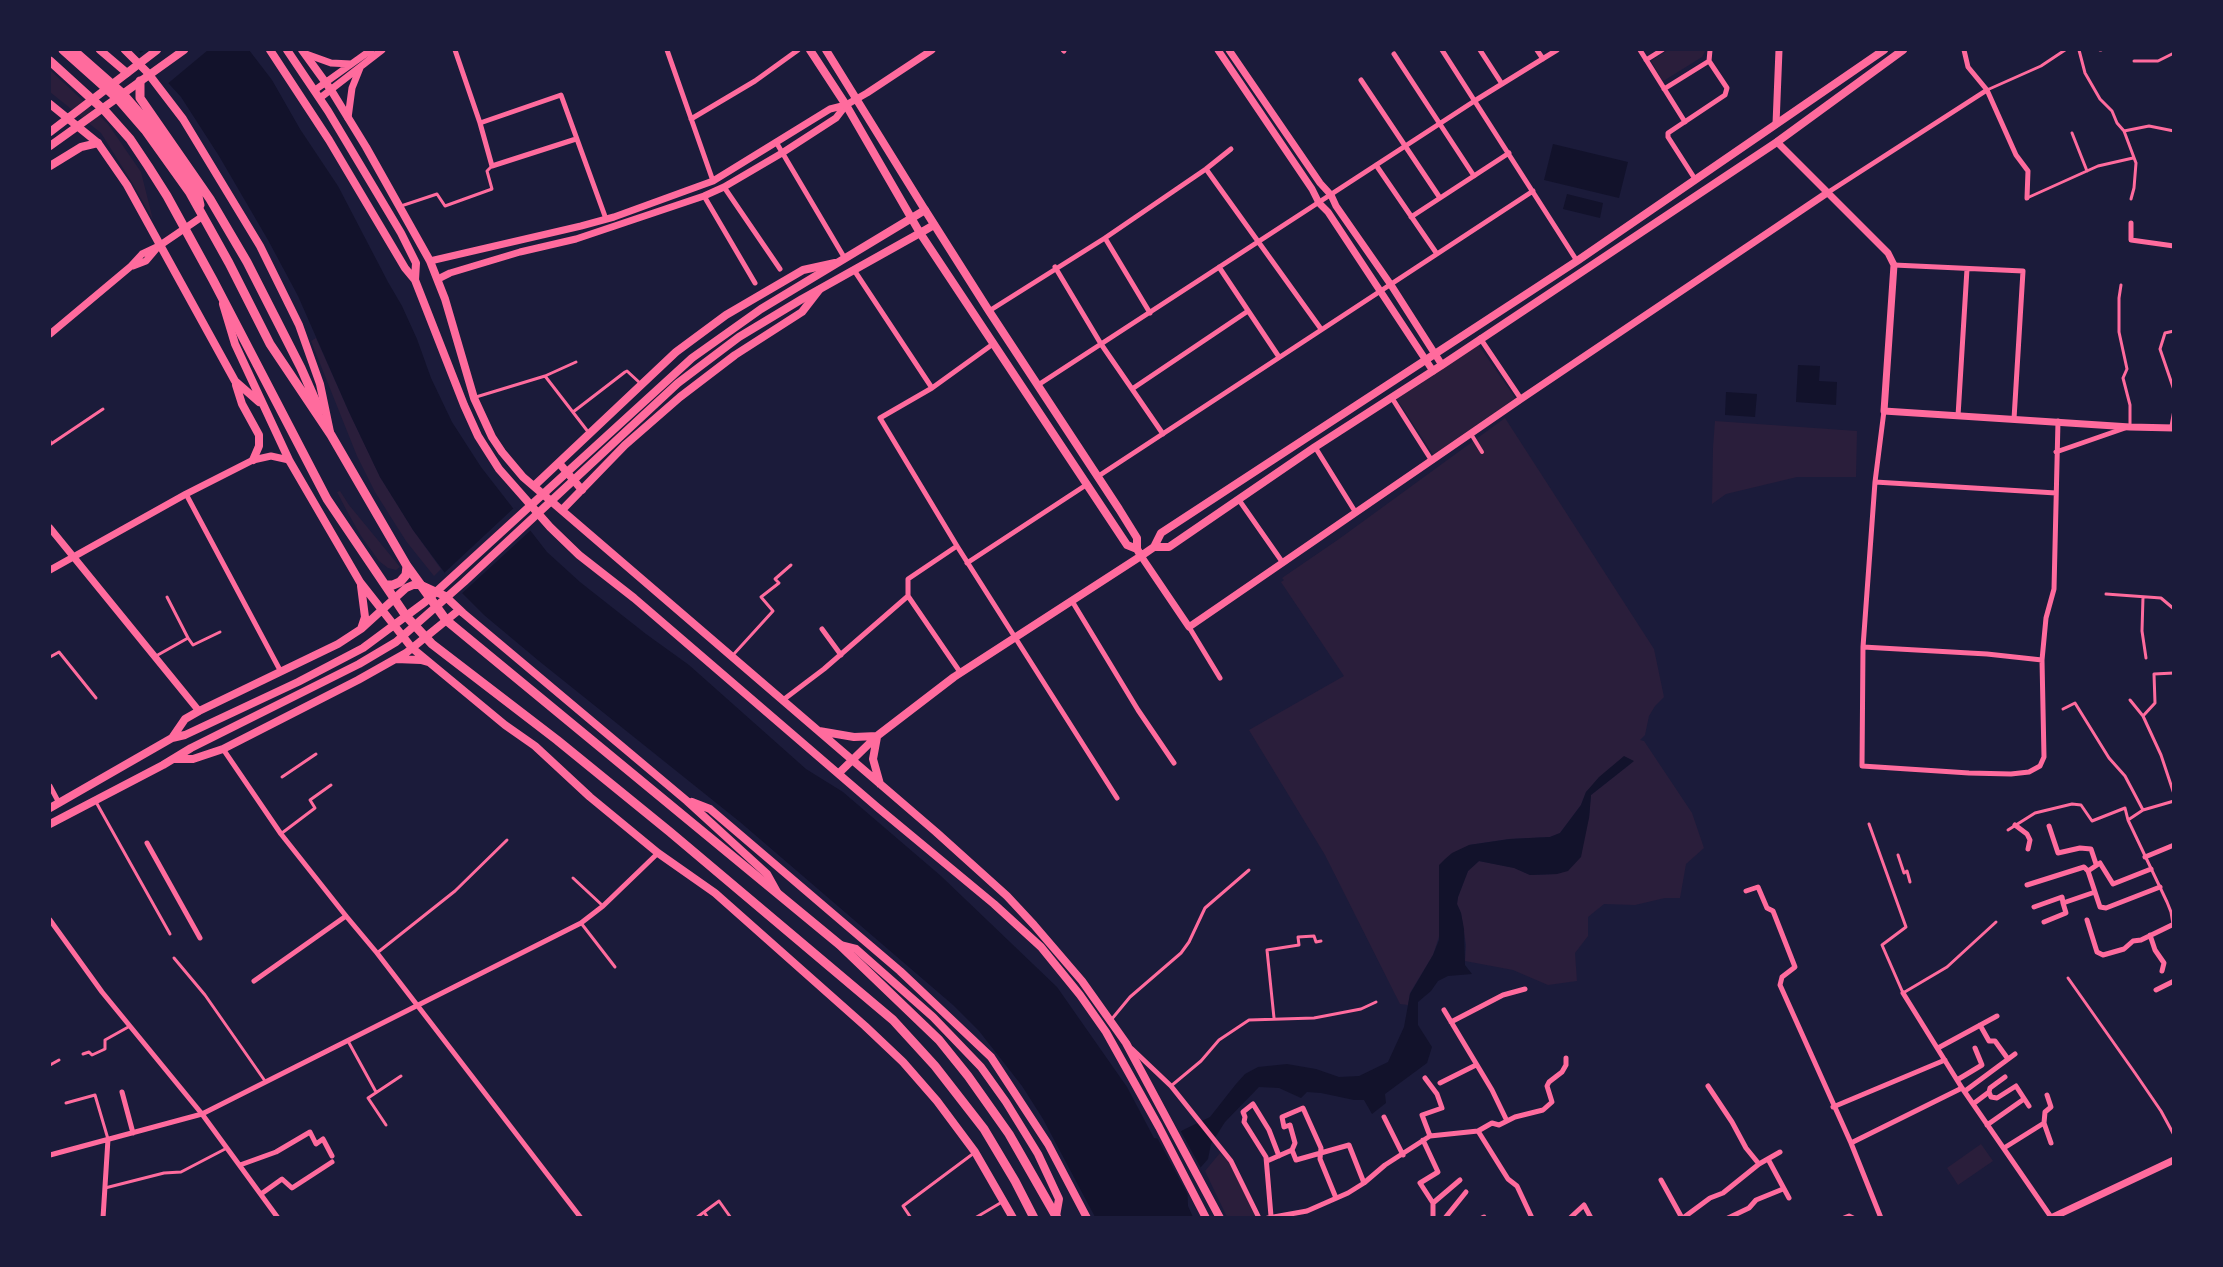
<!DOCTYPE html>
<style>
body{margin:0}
#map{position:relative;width:2223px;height:1267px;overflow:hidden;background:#1b1b3a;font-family:Raleway,sans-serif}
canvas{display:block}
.frame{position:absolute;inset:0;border:51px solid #1b1b3a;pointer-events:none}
</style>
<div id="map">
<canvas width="2223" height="1267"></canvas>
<div class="frame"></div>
</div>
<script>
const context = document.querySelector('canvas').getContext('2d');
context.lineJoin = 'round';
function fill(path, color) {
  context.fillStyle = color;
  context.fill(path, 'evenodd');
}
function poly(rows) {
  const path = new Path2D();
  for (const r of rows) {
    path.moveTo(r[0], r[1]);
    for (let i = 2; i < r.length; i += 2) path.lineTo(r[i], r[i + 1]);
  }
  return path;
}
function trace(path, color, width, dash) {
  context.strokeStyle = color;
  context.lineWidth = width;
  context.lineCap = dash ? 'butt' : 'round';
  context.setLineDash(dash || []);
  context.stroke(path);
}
const green = poly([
 [1668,50,1706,50,1702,57,1665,80,1662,80,1651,61],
 [50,70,108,124,141,172,153,220,131,181,101,133,50,92],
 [316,338,349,412,380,477,413,530,441,569,434,576,406,541,375,492,357,456,311,341],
 [1477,343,1516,399,1434,456,1396,398],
 [1505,418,1654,649,1664,697,1655,706,1649,716,1645,735,1640,740,1644,741,1692,813,1704,848,1686,864,1680,898,1665,898,1635,905,1604,904,1588,917,1588,936,1575,953,1577,981,1548,985,1513,970,1465,961,1466,945,1461,913,1457,904,1458,897,1468,871,1479,861,1515,868,1530,875,1557,874,1589,818,1591,795,1634,761,1591,788,1586,792,1581,805,1560,833,1550,837,1509,839,1469,845,1433,955,1410,993,1408,1005,1400,1004,1325,855,1249,730,1344,676,1281,582,1284,580,1282,578,1339,539],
 [1715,421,1857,431,1856,477,1797,477,1726,494,1712,504,1713,448],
 [340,491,349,505,400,567,396,570,388,568,379,561,361,536,348,513,337,492],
 [1981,1144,1993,1161,1958,1185,1947,1168],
 [1220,1153,1229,1162,1257,1217,1227,1217,1205,1171]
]);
const water = poly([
 [138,50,249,50,272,80,300,129,338,186,388,282,402,306,417,339,431,378,452,422,481,467,547,552,580,582,646,634,689,665,806,769,843,792,941,876,1057,987,1127,1087,1154,1138,1168,1140,1183,1130,1210,1117,1236,1084,1245,1074,1258,1067,1287,1064,1316,1069,1339,1077,1359,1076,1388,1062,1404,1027,1410,994,1433,955,1439,940,1439,865,1445,859,1452,853,1469,845,1510,839,1550,837,1560,833,1581,805,1586,792,1599,777,1624,756,1634,761,1591,795,1589,818,1581,857,1568,871,1557,874,1530,875,1514,868,1479,861,1468,871,1458,897,1457,904,1461,913,1464,929,1465,965,1472,974,1448,976,1438,981,1431,991,1418,1002,1418,1025,1432,1047,1427,1063,1385,1094,1386,1103,1372,1114,1364,1100,1354,1100,1321,1093,1307,1092,1301,1098,1279,1088,1259,1087,1225,1122,1211,1144,1208,1159,1187,1183,1188,1206,1193,1217,1095,1217,1043,1119,1022,1086,979,1031,953,1005,740,822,539,661,484,615,453,584,413,530,380,477,349,412,298,296,268,240,219,156,181,97],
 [1553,144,1628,162,1619,198,1544,180],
 [1567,194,1603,203,1600,218,1563,209],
 [1798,365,1820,366,1819,381,1837,382,1836,405,1796,402],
 [1726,392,1757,394,1755,417,1725,415]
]);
const pier = poly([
 [145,50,208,50,166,85,139,54],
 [515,507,532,529,460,595,442,575],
 [1179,1128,1202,1170,1190,1184,1190,1194,1188,1195,1153,1130,1156,1136,1168,1137]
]);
const service = poly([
 [2079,50,2085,73,2100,99,2112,111,2117,123,2124,131,2136,163,2134,188,2131,199],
 [2100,50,2101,50],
 [2134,61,2158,61,2174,53],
 [1987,90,2041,66,2065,50],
 [2124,131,2149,126,2174,131],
 [2072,133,2087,171],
 [2027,198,2098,166,2133,158],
 [401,206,437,194,445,206,492,189,487,171,492,166],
 [2121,285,2119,298,2119,332,2127,369,2123,378,2130,405,2130,427],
 [2174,331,2165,333,2160,349,2174,390],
 [545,376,589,433],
 [476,397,545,376,576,362],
 [573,412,625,372,627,371,640,383],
 [2171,426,2174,410],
 [50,441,51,444,103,409],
 [2106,594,2161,598,2174,609],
 [2143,597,2142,631,2146,658],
 [188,638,193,645,220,632],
 [733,655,773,611,761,597,779,583,775,579,791,565],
 [156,656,188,638,167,597],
 [50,657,59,652,96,698],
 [2130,700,2143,716,2155,703,2154,674,2174,673],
 [2063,709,2075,703,2109,758,2125,776,2143,810],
 [2143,716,2161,755,2174,794],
 [282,777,316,754],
 [96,802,170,934],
 [2128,820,2167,902,2171,912,2173,924],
 [1869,824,1906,927,1882,945,1903,993,1947,967,1996,922],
 [2008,830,2035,813,2072,804,2081,805,2092,821,2125,808,2128,820,2143,810,2174,801],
 [282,833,315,808,310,800,331,785],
 [1898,855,1904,873,1907,871,1910,882],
 [573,878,603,906],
 [581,923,615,967],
 [377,953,455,891,507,840],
 [174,958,205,995,265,1081],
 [2068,978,2135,1073,2161,1111,2174,1135],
 [1274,1018,1267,950,1299,945,1298,937,1314,936,1316,942,1321,941],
 [1111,1020,1130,997,1181,953,1189,942,1205,908,1249,870],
 [348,1041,376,1092],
 [83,1054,89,1052,92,1055,105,1049,105,1040,130,1026],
 [50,1065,59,1060],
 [1171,1086,1201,1061,1219,1040,1249,1020,1314,1018,1361,1009,1376,1002],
 [66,1103,95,1095,108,1139],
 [386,1125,368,1098,401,1076],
 [105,1188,164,1173,181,1172,227,1148],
 [704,1212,708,1218],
 [696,1218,719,1201,731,1218],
 [911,1218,903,1206,974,1153],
 [975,1218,1002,1202]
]);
const pedestrian = poly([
 [1471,434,1482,452]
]);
const minor = poly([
 [455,50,480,123,492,166,576,139],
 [667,50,713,181],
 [1063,50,1064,51],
 [1442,50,1577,261],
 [1480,50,1502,84],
 [1537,50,1543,59],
 [1640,50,1685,122],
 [1964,50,1968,67,1987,90,2016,155,2028,171,2027,198],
 [1394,54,1474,176],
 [1646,60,1662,50],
 [1361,80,1440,198],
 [1664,89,1709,61],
 [691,119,755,81,798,50],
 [480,123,561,95,606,219],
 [776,142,844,257],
 [1376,165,1437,254],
 [1206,169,1321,329],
 [1695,179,1668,137,1668,133,1725,95,1727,88,1709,61,1710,50],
 [724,187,780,269],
 [1827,193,1987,90],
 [704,196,755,283],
 [1411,217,1509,153],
 [2131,223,2131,240,2174,246],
 [1894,265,2023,271,2014,419],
 [1055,267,1101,344,1163,434],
 [1219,267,1279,357],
 [854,270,932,388],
 [989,311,1105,238],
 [1150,313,1105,238,1206,169,1231,149],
 [1480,338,1521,399],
 [993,344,932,388,880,418,957,546,1117,798],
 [1038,385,1476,100,1557,50],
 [1132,389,1248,311],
 [1392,398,1432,461],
 [1884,411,1875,482,1863,647,1862,766,1969,773,2011,774,2029,772,2040,766,2044,757,2042,660,2046,618,2054,589,2058,421],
 [1958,416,1967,269],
 [1315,447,1356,513],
 [2056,452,2128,427],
 [1097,477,1533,191],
 [1875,482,2056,493],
 [186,494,281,672],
 [1239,500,1283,563],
 [967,563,1086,485],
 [908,596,960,672],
 [1072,601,1138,710,1174,763],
 [1189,627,1220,678],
 [822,629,841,655],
 [1863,647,1987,654,2042,660],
 [783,700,824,669,908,596,908,579,957,546],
 [223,749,281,834,346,916,377,953,581,1218],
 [50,786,59,803],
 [2015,825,2027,834,2030,840,2028,849],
 [2049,826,2058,853,2080,848,2091,849,2096,864],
 [147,843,200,938],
 [2145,857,2174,845],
 [2088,871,2100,863,2113,884,2151,869],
 [2027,885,2084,867,2088,871,2100,907,2106,908,2160,887],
 [1746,891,1758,887,1767,908,1773,911,1795,967,1782,977,1780,985,1851,1143,1881,1218],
 [2034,907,2062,897,2063,903,2095,892],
 [50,920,102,992,202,1114,278,1218],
 [2087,920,2097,952,2103,955,2124,949,2133,941,2141,940,2174,924],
 [2044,922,2066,913,2063,903],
 [2150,935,2155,950,2164,963,2162,971],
 [254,981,346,916],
 [2156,990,2174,981],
 [1903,993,1962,1088,2051,1217],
 [1444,1010,1492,1090,1507,1121],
 [1451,1022,1503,995,1525,989],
 [1980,1025,1989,1041,1995,1041,2008,1059],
 [1938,1048,1997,1016],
 [1132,1049,1171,1086,1231,1161,1259,1218],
 [1425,1078,1437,1094,1442,1108,1422,1115,1430,1136],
 [1957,1080,1982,1065,1975,1048],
 [1440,1083,1476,1065],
 [1708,1086,1732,1122,1746,1148,1759,1164],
 [1965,1091,2015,1054],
 [122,1092,133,1133],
 [1989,1092,1991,1097,1997,1098,2016,1086,2029,1106],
 [2047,1095,2051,1107,2045,1112,2044,1123,2051,1143],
 [1973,1104,1989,1092,1990,1088,2005,1077],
 [1833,1107,1945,1060],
 [1384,1117,1403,1155],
 [1987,1125,2024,1099],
 [1478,1131,1508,1179,1517,1186,1532,1218],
 [1423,1140,1438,1172,1420,1183,1433,1203,1433,1218],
 [1851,1143,1962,1088],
 [2004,1148,2044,1123],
 [1292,1150,1295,1143,1290,1125,1284,1127,1282,1117,1303,1108,1321,1148,1320,1159,1336,1198],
 [50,1155,202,1114,581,923,603,906,658,853],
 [1768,1159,1789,1198],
 [1267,1161,1292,1150,1296,1160,1349,1145,1364,1183],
 [240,1165,276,1152,310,1132,316,1144,323,1139,332,1156],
 [1661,1180,1682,1218],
 [261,1194,282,1179,292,1188,332,1162],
 [1433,1203,1460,1180],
 [1271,1216,1266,1157,1244,1122,1245,1117,1243,1112,1253,1104,1269,1130,1279,1156],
 [103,1218,108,1139],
 [1268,1218,1307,1211,1348,1193,1364,1183,1385,1165,1430,1136,1478,1131,1492,1123,1499,1125,1515,1117,1543,1110,1552,1102,1547,1086,1549,1082,1562,1072,1566,1065,1566,1058],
 [1445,1218,1466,1192],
 [1482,1218,1484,1217],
 [1570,1218,1584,1205,1591,1218],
 [1683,1218,1710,1198,1723,1193,1759,1164,1780,1152],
 [1728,1218,1749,1208,1756,1200,1783,1189],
 [1844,1218,1849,1216,1853,1218]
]);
const tertiary = poly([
 [1218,50,1312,189,1319,203,1328,212,1433,371],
 [1229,50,1320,183,1331,195,1336,206,1391,285,1442,365],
 [306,54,331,63,351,64],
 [315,90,371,50],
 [320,98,382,50],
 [348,118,352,88,360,68],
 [1776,124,1779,50],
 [1777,142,1888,253,1894,265,1884,411,2130,427,2174,428],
 [430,261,581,226,614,217,713,181,830,109,846,105,867,93,932,50],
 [133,266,146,261,157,248],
 [438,279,450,273,520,252,576,239,704,196,724,187,782,153,836,118,846,105],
 [50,334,130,267,142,254,159,246,203,216],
 [50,528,199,711],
 [1141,556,1189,627,1521,399,1827,193],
 [50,570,186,494,253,460,271,456,289,460],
 [2051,1218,2174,1160]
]);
const secondary = poly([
 [270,50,329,140,405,268,415,280],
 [287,50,328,111,401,233,416,263,415,280,464,405,478,436,499,469,550,527,579,555,634,598,877,807,994,904,1041,947,1080,995,1106,1032,1159,1127,1206,1218],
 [302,50,331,90,366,147,430,261,445,299,474,398,492,437,502,452,523,477,936,832,1007,896,1034,925,1082,981,1126,1043,1220,1218],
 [810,50,846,105,920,233,934,225],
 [826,50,925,210],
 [50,132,157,50],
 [50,146,184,50],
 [50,166,81,147,98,143],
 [559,463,582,490],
 [534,486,676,352,726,315,803,270,835,263],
 [562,510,625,445,680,397,735,355,802,312,819,290],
 [819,731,854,737,877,736],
 [877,737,873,759,880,784],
 [839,773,877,736,954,677,1141,556]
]);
const primary = poly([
 [100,50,127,73],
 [125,50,147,72,183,119,260,246,299,325,320,384,330,432],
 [50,104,98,143,127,185,235,381,259,402],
 [223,304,235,344,289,460,360,582,412,648,505,725,535,746,590,797,658,853,715,893,865,1026,903,1062,937,1101,975,1152,1013,1218],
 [236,385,242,404,259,435,259,446,253,460],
 [1154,547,1169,547,1315,447,1442,365,1777,142,1903,50],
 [361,586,365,617,361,629],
 [396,659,421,660,428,662],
 [172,738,185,719,199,711,338,644,361,629,406,588,413,585,421,585,445,596,463,613,687,801,767,874,777,892],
 [175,759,193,759,223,749,358,680,406,653,459,610],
 [692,802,710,809,900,971,991,1057,1048,1144,1087,1218],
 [50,808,172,738,185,735,298,682,363,648,425,602,692,358,761,309,925,210,989,311,1119,509,1137,538,1137,549,1141,556,1154,547,1161,533,1577,261,1884,50],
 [50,824,163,765,191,748,359,664,396,642,464,582,678,383,739,337,802,299,920,233,1127,545,1137,549],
 [840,945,856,949,933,1017,981,1067,1006,1102,1038,1154,1059,1199,1056,1216]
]);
const trunk = poly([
 [63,50,119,100,145,130,190,193,229,263,270,344,331,435,407,566,446,620,840,945,939,1040,968,1076,1009,1134,1057,1218],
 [73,50,123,94,149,124,197,192,200,205],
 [50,61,106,112,130,139,148,166,167,196,213,280,327,499,406,616,432,644,557,740,670,832,893,1020,935,1066,984,1129,1015,1181,1034,1218],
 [140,81,140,98,210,199,247,262,301,368,320,411],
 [386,585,393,585,400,582,406,575,407,566]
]);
fill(green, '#2a1e3b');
fill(water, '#12122b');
fill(pier, '#1b1b3a');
trace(service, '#ff6b9d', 3);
trace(pedestrian, '#ff6b9d', 4);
trace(minor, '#ff6b9d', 5);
trace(tertiary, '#ff6b9d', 7);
trace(secondary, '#ff6b9d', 8);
trace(primary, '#ff6b9d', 8);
trace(trunk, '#ff6b9d', 9);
</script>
